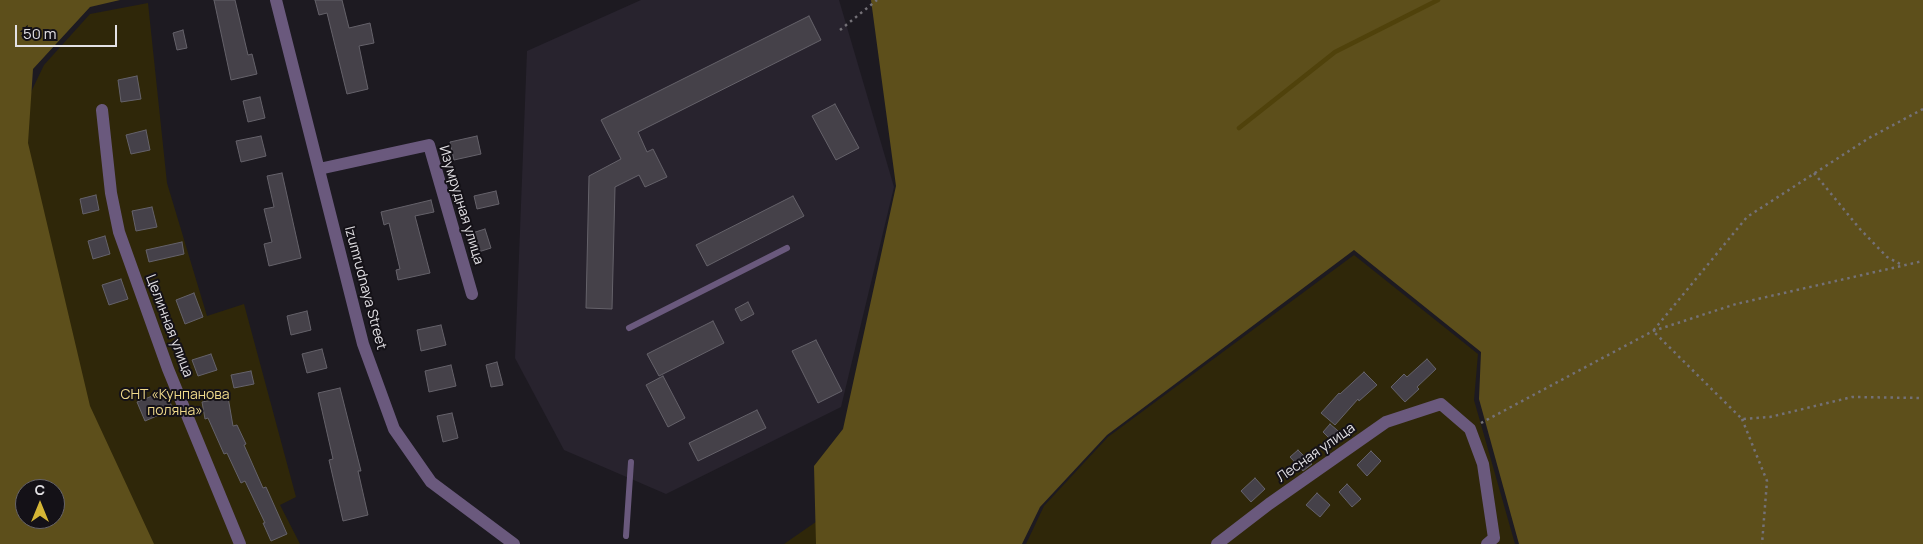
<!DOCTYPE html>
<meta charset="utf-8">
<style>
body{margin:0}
#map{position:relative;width:1923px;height:544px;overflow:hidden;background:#1d1a21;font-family:Manrope,sans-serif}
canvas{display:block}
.north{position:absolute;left:15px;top:479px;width:50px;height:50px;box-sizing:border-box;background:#141117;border:1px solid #676469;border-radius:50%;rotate:0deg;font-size:14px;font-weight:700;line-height:20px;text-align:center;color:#e3e1e5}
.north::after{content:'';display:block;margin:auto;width:18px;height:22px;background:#d5b535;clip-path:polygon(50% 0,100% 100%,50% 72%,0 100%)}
.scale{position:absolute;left:15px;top:25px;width:102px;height:22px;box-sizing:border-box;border:2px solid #e3e1e5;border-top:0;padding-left:6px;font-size:15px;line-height:18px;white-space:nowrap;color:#e3e1e5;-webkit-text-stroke:4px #141117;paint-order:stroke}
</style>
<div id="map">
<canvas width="1923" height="544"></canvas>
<div class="north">С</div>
<div class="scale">50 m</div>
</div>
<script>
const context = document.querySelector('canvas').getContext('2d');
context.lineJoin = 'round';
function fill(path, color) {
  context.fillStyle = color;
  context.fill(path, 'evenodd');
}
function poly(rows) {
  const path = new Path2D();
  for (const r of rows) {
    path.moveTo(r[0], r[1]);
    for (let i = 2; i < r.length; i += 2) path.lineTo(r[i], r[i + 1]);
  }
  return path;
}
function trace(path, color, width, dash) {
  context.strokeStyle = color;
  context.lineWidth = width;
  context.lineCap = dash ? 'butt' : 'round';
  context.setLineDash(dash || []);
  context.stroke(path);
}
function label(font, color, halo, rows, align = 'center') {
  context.font = font + ' Manrope,sans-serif';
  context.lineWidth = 4;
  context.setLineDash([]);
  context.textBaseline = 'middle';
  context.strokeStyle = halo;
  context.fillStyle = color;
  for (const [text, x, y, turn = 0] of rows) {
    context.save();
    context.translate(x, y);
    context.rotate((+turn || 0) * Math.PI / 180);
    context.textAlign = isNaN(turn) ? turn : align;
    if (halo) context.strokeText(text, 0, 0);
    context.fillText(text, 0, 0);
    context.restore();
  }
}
const built = poly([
 [641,0,839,0,894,187,841,407,666,494,564,450,515,358,527,51]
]);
const green = poly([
 [148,3,167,183,207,316,244,304,296,497,280,505,300,544,141,544,57,376,18,119,44,65,90,14],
 [1354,255,1478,354,1474,400,1515,544,1026,544,1044,506,1108,437],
 [823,517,823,544,784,544]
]);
const forest = poly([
 [0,0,120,0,90,7,33,69,28,143,90,406,154,544,0,544],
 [25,489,55,489,55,519,25,519],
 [871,0,1923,0,1923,544,1519,544,1479,399,1481,352,1354,250,1107,435,1040,507,1022,544,816,544,814,466,843,429,896,186]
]);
const stream = poly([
 [1239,128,1335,52,1438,0]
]);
const building = poly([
 [214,0,235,0,248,55,252,54,257,74,231,80,214,0],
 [315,0,342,0,349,28,370,23,374,43,359,46,368,89,347,94,327,13,319,15,315,0],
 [809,16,821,40,638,132,647,152,653,149,667,177,645,187,639,175,615,187,612,309,586,308,589,176,621,159,601,120,809,16],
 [183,30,187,48,177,50,173,33,183,30],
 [137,76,141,99,121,102,118,80,137,76],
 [260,97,265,118,248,122,243,101,260,97],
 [835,104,859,148,836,160,812,116,835,104],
 [146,130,150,150,131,154,126,135,146,130],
 [261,136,266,156,241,162,236,141,261,136],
 [477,136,481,154,454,160,450,142,477,136],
 [282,173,301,258,269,266,264,244,272,242,264,209,274,207,267,176,282,173],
 [496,191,499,204,477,209,474,196,496,191],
 [96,195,99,210,83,214,80,199,96,195],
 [793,196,804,216,707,266,696,245,793,196],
 [431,200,434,212,415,216,430,273,398,280,396,270,400,269,389,223,384,225,381,212,431,200],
 [152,207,157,227,136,231,132,211,152,207],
 [485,229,491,248,472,254,466,235,485,229],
 [105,236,110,254,93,259,88,241,105,236],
 [182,242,184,254,149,262,146,250,182,242],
 [121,279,128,299,109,305,102,285,121,279],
 [194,293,203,317,185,324,176,300,194,293],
 [748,302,754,314,741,321,735,309,748,302],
 [307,311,311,330,291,335,287,316,307,311],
 [713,321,724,343,659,376,647,354,713,321],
 [441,325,446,345,421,351,417,330,441,325],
 [816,340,842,391,818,403,792,351,816,340],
 [322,349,327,368,307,373,302,354,322,349],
 [211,354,217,370,198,376,192,360,211,354],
 [1427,359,1436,369,1417,387,1419,389,1405,402,1391,387,1404,374,1407,377,1427,359],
 [497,362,503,385,491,387,486,365,497,362],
 [451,365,456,386,429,392,425,371,451,365],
 [251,371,254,384,234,388,231,375,251,371],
 [1364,372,1377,385,1359,401,1358,399,1335,425,1321,413,1339,393,1340,394,1364,372],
 [663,376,685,418,668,427,646,385,663,376],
 [340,388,361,471,358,471,368,515,343,521,329,460,333,459,318,393,340,388],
 [165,391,173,409,145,421,137,402,165,391],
 [228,397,233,426,237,425,246,444,244,445,263,488,266,487,287,534,271,541,263,523,265,523,245,481,241,483,227,453,224,454,208,418,205,419,202,402,228,397],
 [757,410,766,428,698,461,689,443,757,410],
 [452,413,458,438,443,442,437,416,452,413],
 [1330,424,1344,436,1336,445,1323,432,1330,424],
 [1298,450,1312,464,1303,471,1290,457,1298,450],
 [1371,451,1381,461,1367,476,1357,465,1371,451],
 [1255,478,1265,489,1251,502,1241,491,1255,478],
 [1347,484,1361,499,1352,507,1339,492,1347,484],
 [1317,493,1330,505,1320,517,1306,505,1317,493]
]);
const path = poly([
 [840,30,877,0],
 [1923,109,1869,138,1747,217,1653,331,1742,419,1770,417,1852,397,1923,398],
 [1814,173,1860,229,1887,257,1902,265],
 [1742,419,1767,481,1762,544],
 [1481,423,1653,331,1736,304,1923,261]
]);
const lane = poly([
 [629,328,787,248],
 [626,536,631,462]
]);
const street = poly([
 [276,0,363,344,394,429,431,482,514,544],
 [102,110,111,193,119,232,168,369,240,544],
 [319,169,429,145,472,294],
 [1217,544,1269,504,1386,422,1441,404,1470,429,1483,464,1494,538,1487,544]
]);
const streetNames = [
 ["Изумрудная улица",461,205,73],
 ["Izumrudnaya Street",365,288,75],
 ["Целинная улица",169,326,69],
 ["Лесная улица",1316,453,-35]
];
const parkNames = [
 ["СНТ «Кунпанова",175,395],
 ["поляна»",175,411]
];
fill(built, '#28232e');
fill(green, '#2f2709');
fill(forest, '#5d4f1b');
trace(stream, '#50420b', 4.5);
fill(building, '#454149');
trace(building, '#65626a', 1);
trace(path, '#747177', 2.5, [2.5, 4]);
trace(lane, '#6a597d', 6);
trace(street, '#6a597d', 12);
label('14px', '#e3e1e5', '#141117', streetNames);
label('14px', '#efd98a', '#141117', parkNames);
</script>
